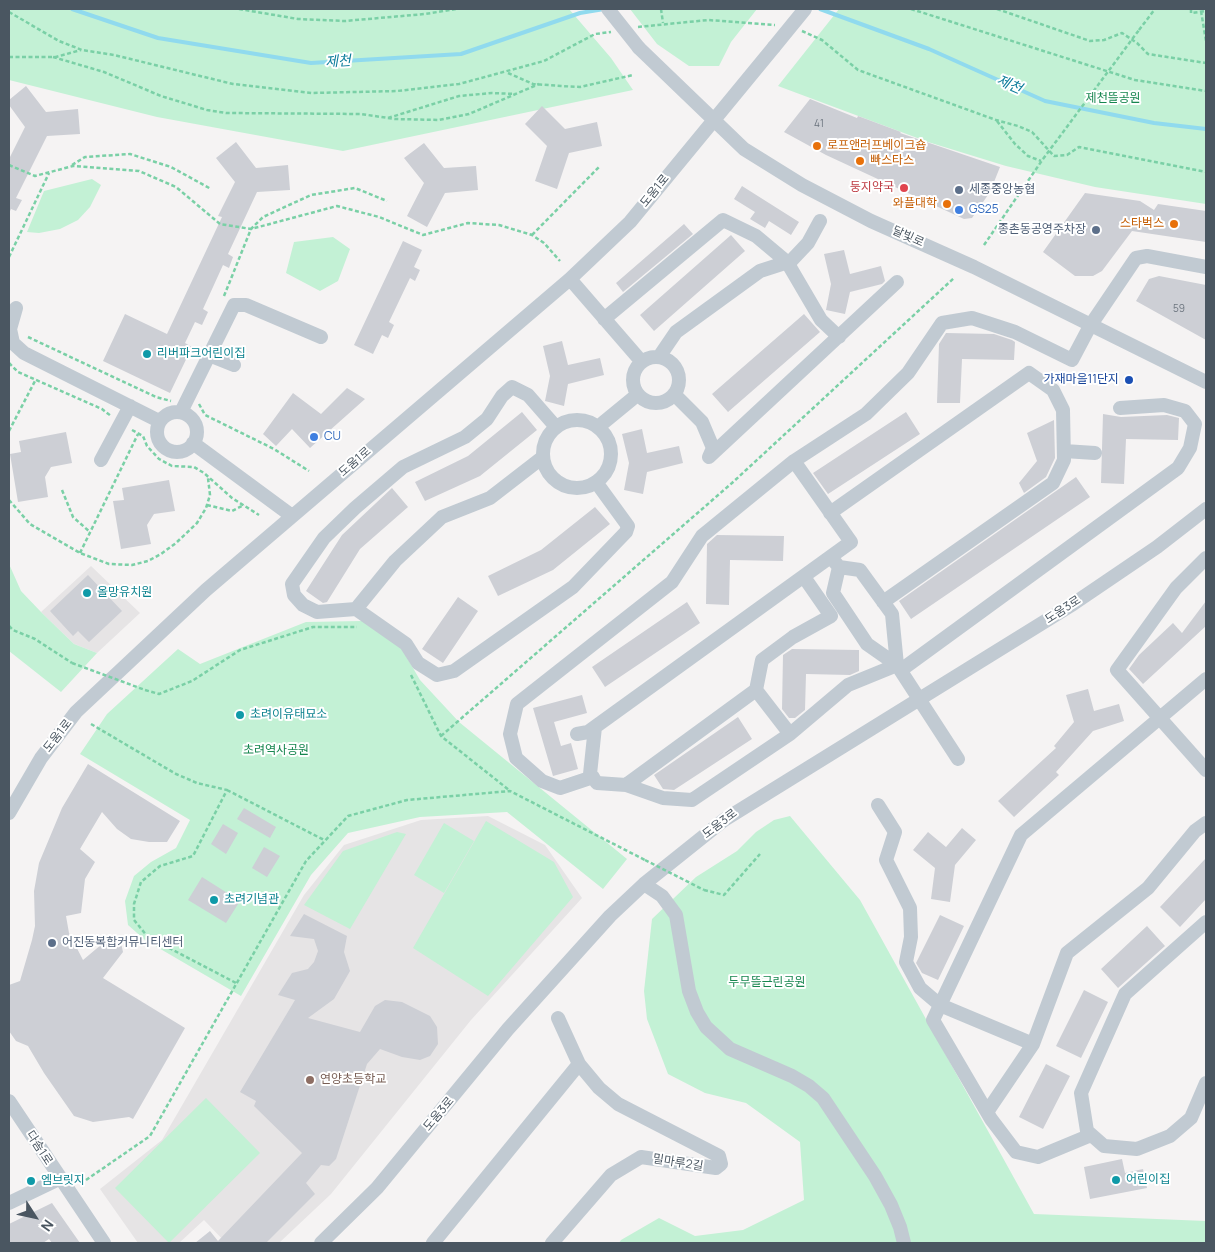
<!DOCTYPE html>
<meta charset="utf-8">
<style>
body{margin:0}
#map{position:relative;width:1215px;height:1252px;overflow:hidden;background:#f5f3f3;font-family:Manrope,sans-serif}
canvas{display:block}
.frame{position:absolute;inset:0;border:10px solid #4a5661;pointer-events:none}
.north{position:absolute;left:10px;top:1192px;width:50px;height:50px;-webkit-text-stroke:4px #fff;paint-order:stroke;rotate:125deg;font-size:14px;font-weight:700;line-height:20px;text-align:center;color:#4a5661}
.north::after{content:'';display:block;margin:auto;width:18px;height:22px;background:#4a5661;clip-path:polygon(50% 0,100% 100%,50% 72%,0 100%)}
</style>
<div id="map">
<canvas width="1215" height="1252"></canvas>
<div class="frame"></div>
<div class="north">N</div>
</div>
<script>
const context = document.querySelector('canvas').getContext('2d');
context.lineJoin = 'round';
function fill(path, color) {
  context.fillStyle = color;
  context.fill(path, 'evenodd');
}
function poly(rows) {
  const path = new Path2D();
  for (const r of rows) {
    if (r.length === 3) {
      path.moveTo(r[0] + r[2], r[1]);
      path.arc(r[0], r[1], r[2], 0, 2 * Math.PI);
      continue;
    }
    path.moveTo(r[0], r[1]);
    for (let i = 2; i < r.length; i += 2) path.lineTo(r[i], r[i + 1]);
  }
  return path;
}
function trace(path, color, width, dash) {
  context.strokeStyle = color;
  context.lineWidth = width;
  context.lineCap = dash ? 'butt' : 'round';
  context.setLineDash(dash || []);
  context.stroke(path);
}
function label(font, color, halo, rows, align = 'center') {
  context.font = font + ' Manrope,"Noto Sans KR",sans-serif';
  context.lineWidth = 4;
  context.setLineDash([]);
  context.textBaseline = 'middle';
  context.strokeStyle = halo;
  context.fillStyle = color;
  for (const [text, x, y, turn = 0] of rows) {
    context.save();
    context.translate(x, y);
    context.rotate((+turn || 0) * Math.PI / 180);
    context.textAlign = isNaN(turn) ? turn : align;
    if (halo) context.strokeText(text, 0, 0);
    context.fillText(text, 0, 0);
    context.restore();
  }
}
const education = poly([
 [91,566,140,613,97,653,74,644,41,612],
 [488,816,545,845,582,898,471,1020,331,1194,279,1243,226,1243,204,1220,179,1243,138,1243,100,1189,162,1140,304,895,344,845,421,820]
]);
const green = poly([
 [11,9,569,9,611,58,633,90,343,151,157,117,9,80,9,12],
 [630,9,757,9,731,42,719,66,689,66,657,44],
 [839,9,1206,9,1206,204,1095,187,1006,166,928,142,778,86],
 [92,179,101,185,90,207,78,220,60,229,39,233,27,232,44,191],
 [333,237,350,249,338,281,320,291,286,273,294,242],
 [9,564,21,591,41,612,74,644,97,653,61,692,9,651],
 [362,621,399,644,420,680,459,722,627,859,603,889,507,812,420,817,348,833,311,875,241,996,145,940,128,925,125,901,134,876,151,862,176,848,190,820,80,754,107,714,178,649,200,664,306,622],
 [790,816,860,900,1034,1214,1206,1221,1206,1243,619,1243,621,1240,659,1218,695,1236,743,1230,804,1200,800,1142,746,1103,705,1093,668,1074,647,1019,644,991,652,919,696,877,737,851,756,832,774,820],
 [486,821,554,862,573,897,488,996,413,948],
 [444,823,474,841,444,893,414,875],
 [397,832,406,834,350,929,304,905,343,851],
 [206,1098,260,1153,169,1243,115,1188]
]);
const stream = poly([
 [72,9,158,38,311,63,461,54,580,13,604,9],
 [820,9,929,49,1045,101,1154,123,1206,129]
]);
const building = poly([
 [26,86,46,112,78,109,80,134,47,136,16,198,22,200,16,211,11,209,9,213,9,159,25,127,9,105,9,100],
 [810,99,857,118,858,116,901,132,900,133,1000,167,990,192,972,218,964,219,826,155,784,132],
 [542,106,565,129,597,122,602,146,569,153,557,189,535,181,547,146,525,124],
 [236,142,256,168,288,165,290,190,257,192,228,254,233,257,229,268,223,265,203,309,208,312,202,325,195,322,185,343,192,347,170,393,103,361,125,314,167,334,222,217,218,216,235,182,216,158],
 [424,143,444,168,476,166,478,190,445,193,427,227,407,216,424,183,404,158],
 [742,186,799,222,791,235,769,221,765,228,750,219,755,212,734,199],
 [1085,193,1140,201,1154,210,1158,204,1206,211,1206,242,1132,231,1102,271,1093,276,1075,276,1043,252],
 [684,224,693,234,623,292,616,283],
 [731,235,745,251,654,331,640,315],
 [403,241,422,250,414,267,420,270,415,281,410,278,389,322,394,325,388,338,382,335,373,354,354,345],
 [844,250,850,274,881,266,885,281,882,284,850,292,845,314,826,310,831,284,824,254],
 [1159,276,1206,285,1206,340,1136,301,1149,279],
 [804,314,820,332,728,412,712,394],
 [946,333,994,334,1012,340,1015,342,1014,360,962,359,960,403,937,403,939,344],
 [562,341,568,365,600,358,604,375,568,384,564,406,545,401,550,376,543,346],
 [347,388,365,399,310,448,292,429,276,446,263,434,293,393,321,414],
 [522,412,537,430,480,476,425,501,415,482,468,456],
 [906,412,920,434,828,494,813,473],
 [1103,414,1121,417,1167,415,1179,418,1178,440,1126,439,1124,484,1101,483],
 [1054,420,1055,458,1046,477,1024,493,1019,483,1037,461,1027,433],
 [642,429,647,453,679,446,683,463,647,472,643,494,624,490,629,463,622,434],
 [66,432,72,463,51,467,45,477,48,497,18,502,10,454,21,452,19,441],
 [1076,477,1090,497,911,619,899,601],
 [169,480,175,511,154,514,147,525,151,544,121,549,113,501,124,500,122,488],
 [392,488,408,507,360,549,327,602,323,603,306,591,342,535],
 [595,507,610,524,553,570,498,596,488,576,541,550],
 [717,535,784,536,783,561,730,560,729,605,706,604,707,544],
 [88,575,122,611,89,642,78,631,73,636,50,611],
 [458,597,478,611,443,663,422,649],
 [1206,601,1206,626,1143,684,1129,669,1139,655,1173,623,1182,633],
 [687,602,700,623,605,687,592,667],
 [792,649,859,650,859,671,850,675,806,674,805,710,795,718,789,718,782,709,783,655],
 [1088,689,1094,711,1119,704,1124,721,1093,731,1056,772,1059,775,1014,817,998,801,1056,748,1054,746,1074,722,1066,695],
 [582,695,587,713,554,722,561,746,571,743,578,769,553,776,533,708],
 [738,717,752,739,674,790,663,789,654,775],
 [88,764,180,821,167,842,149,842,131,839,117,829,102,812,80,849,95,862,85,879,81,913,66,916,69,933,83,960,108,939,116,938,121,943,123,952,103,978,185,1028,133,1119,129,1117,93,1122,74,1116,44,1073,28,1046,16,1041,9,1031,9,985,20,981,32,940,35,926,34,891,39,863,62,808],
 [244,808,276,827,270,838,237,819],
 [223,824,238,833,226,854,211,844],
 [962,828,976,840,955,865,950,902,931,899,935,868,913,850,928,832,946,847],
 [264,847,280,856,267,877,252,868],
 [1206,858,1206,899,1180,927,1160,907],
 [202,877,240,901,226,923,188,900],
 [304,914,347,936,344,952,350,971,334,999,308,1018,360,1032,375,1006,385,1000,402,1002,430,1016,437,1027,438,1044,430,1056,420,1060,402,1057,380,1049,367,1064,336,1159,329,1166,321,1165,306,1183,315,1194,266,1243,195,1243,210,1231,218,1241,302,1153,254,1106,256,1101,240,1092,295,1000,278,995,292,973,308,969,314,962,318,951,314,939,290,936],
 [940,915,964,926,938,980,922,973,916,963],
 [1147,926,1165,946,1118,988,1101,969],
 [1084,990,1108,1002,1081,1058,1056,1046],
 [1046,1064,1070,1076,1043,1129,1019,1117],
 [1122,1159,1125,1173,1143,1169,1147,1188,1090,1199,1084,1167],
 [52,1203,80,1243,52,1243,49,1239,43,1243,9,1243,9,1224]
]);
const path = poly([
 [239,9,298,19,345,21,425,14,456,9],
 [661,9,663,23],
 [911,9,1135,80,1206,91],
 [997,9,1090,41,1104,40,1122,33,1137,43,1148,54,1206,63],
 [1191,9,1191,13,1206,11],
 [1201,11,1206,41],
 [9,12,59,41,82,50,114,55,233,84,312,93,397,91,459,84,544,61,595,34,611,32],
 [638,27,708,20,775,25],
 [1139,30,1155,9],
 [802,31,822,40,858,70,996,120,1018,126,1032,132,1054,156,1067,155,1079,147,1206,172],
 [9,57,56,57,81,50],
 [53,57,104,72,161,96,207,110,226,113,361,114,395,119,439,120,469,114,539,84],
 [508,73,533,84,561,86,580,87,633,75],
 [388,118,459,96,492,93,516,94],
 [997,121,1015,144,1028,156,1041,161],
 [9,165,35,176,73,166,139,171,176,187,220,224,251,229,337,206,379,217,423,235,468,223,499,225,532,235,544,243,560,261],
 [72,165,85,157,130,154,171,167,211,189],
 [532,235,599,167],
 [984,245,1043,159],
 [9,257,49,173],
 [224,296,251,229,263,217,311,195,355,188,387,201],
 [28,337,156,397,171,401],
 [9,363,18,372,102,409,111,416],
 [199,404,205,415,274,449,309,471],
 [132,430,143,436,147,446,159,459,172,466,194,467,204,473,232,498,259,515],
 [9,431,36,379],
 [62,490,73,517,90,532],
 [9,500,30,524,80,553,109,564,132,565,148,561,161,554,176,543,197,523,206,508,210,495,208,478],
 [207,505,232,511,244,505],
 [80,553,138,434],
 [9,626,13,630,35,639,72,663],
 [411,675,441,736,509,790],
 [145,690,159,694,192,681,240,650,313,627,357,627],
 [91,724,176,774,197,783,227,790,193,856,160,866,141,882,134,904,134,920,148,937,238,984],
 [441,736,732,483,954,278],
 [227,790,324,840],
 [704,890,724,895,760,854],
 [86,1180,150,1136,306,861,348,816,407,800,510,791,645,860]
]);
const minor = poly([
 [639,48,744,149,802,185,871,221,974,267,1206,382],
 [570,279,641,361],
 [16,308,10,329,13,343,24,353,159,421],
 [604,319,723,220,756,236,787,262,821,320,839,337],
 [209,355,234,365],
 [656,380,23],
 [659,357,676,332,760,271,791,261,808,243,820,221],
 [674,394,702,422,713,448,709,457],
 [181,412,234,305,246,305,321,337],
 [177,432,20],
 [577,454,34],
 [556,427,528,395,512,387,502,396,487,419,465,437,403,467,355,508,324,538,292,584,294,595,303,605,317,612,356,609,406,644,418,663,437,675,454,671,573,587,626,532,628,526,596,482],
 [598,427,637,395],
 [193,443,292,516],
 [1064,451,1095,453],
 [709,457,897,282],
 [101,460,130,406],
 [830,513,1029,373,1053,390,1063,410,1064,460,1053,483,883,602],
 [1206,558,1176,588,1117,670,1206,770],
 [834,561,839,567,860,570,892,614,897,665],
 [839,567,833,593,867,644,897,665,958,759],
 [356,609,395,561,442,517,490,498,543,457],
 [901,670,1178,468,1190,448,1195,424,1185,411,1164,405,1120,408],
 [756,690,790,734],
 [595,727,590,774,597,783,626,785,756,690,762,660,793,637,831,616,804,577],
 [577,734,588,732,851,542,794,461],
 [593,777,560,788,542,781,516,758,510,734,517,704,672,582,702,536,794,461,866,414,908,373,942,323,972,318,1015,332,1072,360,1090,326,1136,258,1147,256,1206,267],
 [626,785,663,798,692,800,790,734,848,685,897,665],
 [878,805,895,832,886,860,910,908,911,937,906,962,920,988,940,1005,1033,1044],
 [9,813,41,758,76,712,206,590,570,279,630,222,774,47],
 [644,884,662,896,676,915,689,991,697,1012,706,1027,730,1049,792,1076,809,1086,823,1098,875,1176,891,1205,900,1227,904,1243],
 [1206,922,1125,994,1081,1093,1087,1131,1104,1146,1137,1149,1170,1136,1191,1118,1206,1083],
 [9,1101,104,1243],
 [987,1112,1033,1044,1067,953,1148,888,1195,831,1206,823],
 [1091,1135,1038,1157,1016,1152,991,1119,933,1020,1021,835,1206,679],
 [9,1203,59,1179],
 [321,1243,377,1188,508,1029,610,916,644,884,724,820,1073,604,1157,547,1206,509],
 [433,1243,579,1064],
 [552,1243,611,1175,641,1157,716,1168,721,1164,719,1156,618,1104,599,1088,579,1064,558,1018]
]);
const pathBridge = poly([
 [1043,159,1139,30],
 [72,663,145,690],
 [645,860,704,890]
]);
const minorBridge = poly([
 [608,9,639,48],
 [774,47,805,9]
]);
const markers = [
 [817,146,5,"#e8710a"],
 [860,161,5,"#e8710a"],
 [904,188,5,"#e0444e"],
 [959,190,5,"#5c6f8a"],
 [947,204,5,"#e8710a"],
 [959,210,5,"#3f7fe0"],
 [1174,224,5,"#e8710a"],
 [1096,230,5,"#5c6f8a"],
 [147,354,5,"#0f9aa8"],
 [1129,380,5,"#1a4fb4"],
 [314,437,5,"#3f7fe0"],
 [87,593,5,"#0f9aa8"],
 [240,715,5,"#0f9aa8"],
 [214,900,5,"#0f9aa8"],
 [52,943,5,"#5c6f8a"],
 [310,1080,5,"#8d6e63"],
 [1116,1180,5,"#0f9aa8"],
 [31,1181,5,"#0f9aa8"]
];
const numberNames = [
 ["41",819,124],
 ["59",1179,309]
];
const parkNames = [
 ["제천뜰공원",1113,99],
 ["초려역사공원",276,751],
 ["두무뜰근린공원",767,983]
];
const foodNames = [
 ["로프앤러프베이크숍",827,146],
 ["빠스타스",870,161],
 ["와플대학",937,204,"right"],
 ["스타벅스",1164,224,"right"]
];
const healthNames = [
 ["둥지약국",894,188]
];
const serviceNames = [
 ["세종중앙농협",969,190],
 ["종촌동공영주차장",1086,230,"right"],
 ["어진동복합커뮤니티센터",62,943]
];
const streetNames = [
 ["도움1로",655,191,-51],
 ["달빛로",908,237,24],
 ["도움1로",355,462,-41],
 ["도움3로",1063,610,-33],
 ["도움1로",58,736,-52],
 ["도움3로",720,824,-37],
 ["도움3로",439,1114,-50],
 ["다솜1로",39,1148,57],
 ["밀마루2길",678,1163,9]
];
const shopNames = [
 ["GS25",969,210],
 ["CU",324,437]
];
const cultureNames = [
 ["리버파크어린이집",157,354],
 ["올망유치원",97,593],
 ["초려이유태묘소",250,715],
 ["초려기념관",224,900],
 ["어린이집",1126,1180],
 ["엠브릿지",41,1181]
];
const transitNames = [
 ["가재마을11단지",1119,380]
];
const educationNames = [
 ["연양초등학교",320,1080]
];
const waterNames = [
 ["제천",338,62,-4],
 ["제천",1009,85,24]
];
fill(education, '#e6e4e5');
fill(green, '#c3f1d5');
trace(stream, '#90daee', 4);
fill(building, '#cdcfd5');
trace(path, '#7ad0a6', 2.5, [4, 2.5]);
trace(minor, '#c1cad2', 14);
trace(pathBridge, '#7ad0a6', 2.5, [4, 2.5]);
trace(minorBridge, '#c1cad2', 14);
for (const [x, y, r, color] of markers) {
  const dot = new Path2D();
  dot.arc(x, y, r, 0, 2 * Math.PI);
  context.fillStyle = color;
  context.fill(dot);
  trace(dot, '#fff', 2);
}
label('10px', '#6b747e', null, numberNames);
label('12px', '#17864f', '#fff', parkNames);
label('12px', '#c56008', '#fff', foodNames, 'left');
label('12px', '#be3a42', '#fff', healthNames, 'right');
label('12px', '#4e5e75', '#fff', serviceNames, 'left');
label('12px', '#4a5661', '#fff', streetNames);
label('12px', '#366cbe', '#fff', shopNames, 'left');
label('12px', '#0d838f', '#fff', cultureNames, 'left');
label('12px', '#164399', '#fff', transitNames, 'right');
label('12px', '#785e54', '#fff', educationNames, 'left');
label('italic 14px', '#0c7c9b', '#fff', waterNames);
</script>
